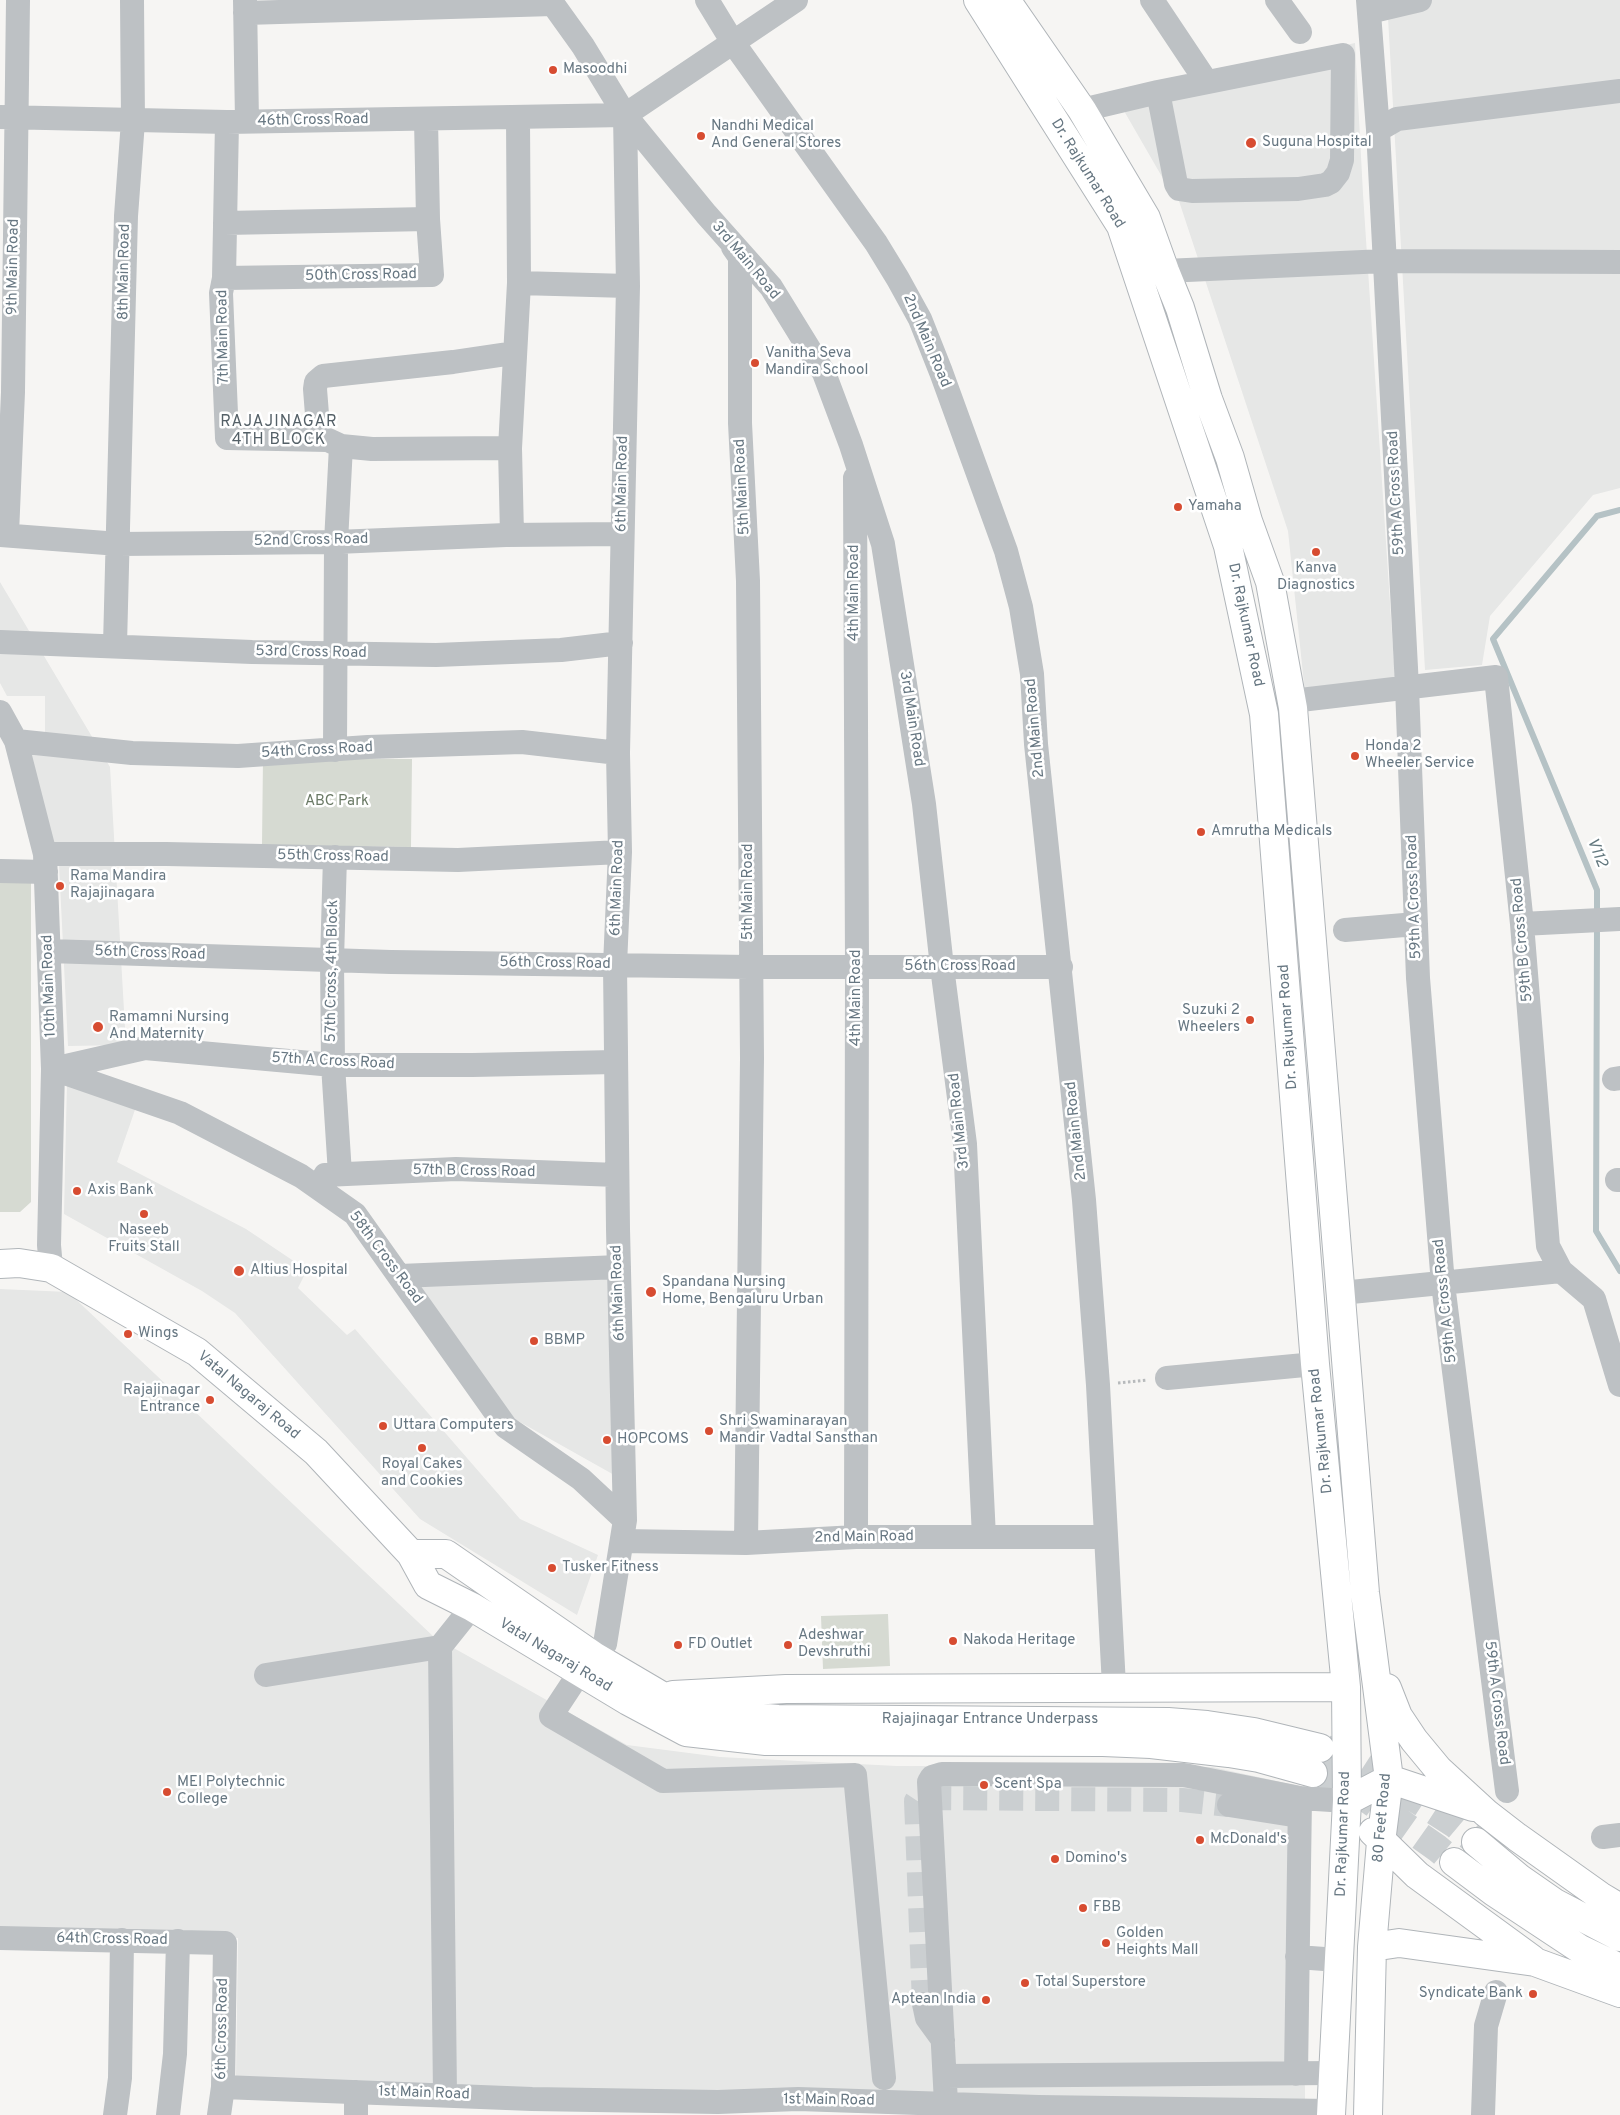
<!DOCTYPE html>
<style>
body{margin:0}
canvas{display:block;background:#f6f5f3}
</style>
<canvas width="1620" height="2115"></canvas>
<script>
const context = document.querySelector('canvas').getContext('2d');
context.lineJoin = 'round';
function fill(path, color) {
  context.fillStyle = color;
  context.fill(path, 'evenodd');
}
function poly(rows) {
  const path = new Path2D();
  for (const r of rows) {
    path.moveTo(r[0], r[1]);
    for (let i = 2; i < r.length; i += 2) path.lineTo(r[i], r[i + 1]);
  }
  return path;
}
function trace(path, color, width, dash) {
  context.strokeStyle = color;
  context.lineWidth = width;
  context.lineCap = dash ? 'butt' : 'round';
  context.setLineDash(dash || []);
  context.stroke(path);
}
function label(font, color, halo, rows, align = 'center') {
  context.font = font + ' Overpass,sans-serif';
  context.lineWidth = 5;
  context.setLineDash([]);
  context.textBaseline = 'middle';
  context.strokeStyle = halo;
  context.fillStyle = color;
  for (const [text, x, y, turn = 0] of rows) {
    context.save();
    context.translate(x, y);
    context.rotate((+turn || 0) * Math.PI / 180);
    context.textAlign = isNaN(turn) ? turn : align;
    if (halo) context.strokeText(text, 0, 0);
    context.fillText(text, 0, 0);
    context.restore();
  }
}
const built = poly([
 [1387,0,1620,0,1620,488,1593,495,1490,616,1482,665,1425,670],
 [1355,43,1363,194,1395,679,1305,693,1288,531,1178,198,1169,189,1116,97],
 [0,582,110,767,126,1045,68,1046,59,864,19,736,45,736,45,696,7,696,0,683],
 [67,1082,137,1104,117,1162,246,1229,307,1270,298,1288,347,1335,355,1329,520,1519,598,1555,577,1615,420,1519,235,1313,202,1291,64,1214],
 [609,1260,616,1476,511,1417,403,1265],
 [0,1289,68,1292,434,1637,627,1745,720,1757,897,1766,1212,1767,1304,1787,1305,2100,916,2100,236,2078,238,1938,0,1929]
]);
const green = poly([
 [263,758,412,759,411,847,262,845],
 [0,878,31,878,31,1202,20,1212,0,1212],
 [888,1614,890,1666,823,1669,821,1616]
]);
const stream = poly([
 [1597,915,1597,890,1493,639,1597,516,1620,510],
 [1597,925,1596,1231,1620,1271]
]);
const minorTunnel = poly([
 [924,2004,916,1801,918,1798,1182,1800,1229,1805]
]);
const majorTunnel = poly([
 [1326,1749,1351,1757,1456,1825,1476,1842],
 [1313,1773,1343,1782,1437,1848,1454,1862]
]);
const path = poly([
 [1118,1383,1147,1380]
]);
const minor = poly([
 [245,0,247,121],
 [550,0,583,46,625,115,706,214,771,287,824,373,851,445,883,544,924,804,942,967,965,1144,984,1537],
 [707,0,732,41,876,243,898,279,920,319,941,372,1006,551,1021,607,1032,674,1036,744,1084,1200,1098,1385,1114,1686],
 [1152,0,1202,75],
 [1277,0,1300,32],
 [1368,0,1378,130,1407,687,1418,978,1443,1284,1507,1791],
 [1369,12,1420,0],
 [245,13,553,4],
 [1082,110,1158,92,1343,55,1342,160,1338,173,1331,182,1325,185,1298,189,1192,191,1179,189,1176,184,1158,92],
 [625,115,796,0],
 [0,117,227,122,625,115],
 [227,122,224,278,221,293,227,438,328,440,341,446,372,449,510,448],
 [1378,130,1397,119,1620,91],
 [225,223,428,219],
 [733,247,740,257,740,423,748,581,752,1058,746,1543],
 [1165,271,1385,261,1620,262],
 [224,278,432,275,428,219,426,119],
 [519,283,628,286],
 [319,440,315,389,316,382,323,376,453,362,514,353],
 [855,478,857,967,856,1537],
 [7,534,13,392,18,0],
 [0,535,119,544,336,542,506,535,622,534],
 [512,535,510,448,519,283,518,118],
 [0,642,252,652,436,655,561,650,621,643],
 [115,645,126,216,133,121,132,0],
 [1292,701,1496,677,1522,924,1548,1246,1561,1271,1594,1299,1620,1385],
 [0,712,16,741,45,854,53,1069,49,1245,51,1268],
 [16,741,132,753,238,756,368,747,522,742,618,753],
 [335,750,336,542,341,446],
 [45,854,166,854,458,860,620,852],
 [335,857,332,960,333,1065,340,1174],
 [0,871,46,872],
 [1522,924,1620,919],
 [1345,930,1416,924],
 [49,951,391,962,749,967,1061,967],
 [53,1069,180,1113,301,1176,355,1214,506,1427,581,1479,625,1520],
 [53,1069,145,1048,333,1065,472,1065,615,1062],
 [1614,1079,1620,1078],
 [325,1175,456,1169,617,1175],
 [1617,1180,1620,1180],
 [400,1276,619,1267],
 [1341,1293,1561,1271],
 [1167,1378,1315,1364],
 [622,1541,746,1543,856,1537,1105,1537],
 [594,1656,605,1644,625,1520,618,1229,615,965,620,852,618,753,628,286,625,115],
 [580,1672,551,1716,663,1781,855,1775,884,2078],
 [266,1675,440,1647],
 [1229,1805,1299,1816],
 [1603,1837,1620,1835],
 [0,1938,225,1943,223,2087,219,2115],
 [1297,1957,1338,1960],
 [924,2004,927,2018,943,2040],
 [1296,2074,1300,1798],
 [945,2076,1333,2073],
 [223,2087,532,2099,718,2102,798,2099,1038,2107,1331,2111],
 [445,2095,440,1647,472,1607],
 [946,2103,929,1782,932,1777,942,1774,1184,1775,1300,1798,1347,1801],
 [115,2115,120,2078,122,1940],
 [168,2115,175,2054,178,1941],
 [356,2115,356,2092],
 [1483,2115,1486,2026,1496,1992]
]);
const major = poly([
 [978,0,1121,226,1228,546,1264,714,1315,1364,1346,1687,1347,1801,1331,2115],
 [1006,0,1082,110,1146,218,1165,271,1180,308,1208,399,1230,458,1248,521,1270,582,1293,708,1365,1593,1389,1779,1381,1842,1372,1947,1368,2115],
 [0,1264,19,1263,51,1268,197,1352,316,1452,411,1554,428,1585,472,1607,628,1701,686,1732,766,1741,1103,1742,1151,1744,1229,1753,1259,1758,1313,1773],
 [411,1554,446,1554,594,1656,662,1696,707,1713,778,1719,1168,1722,1207,1725,1254,1732,1320,1748],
 [1387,1688,1398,1716,1414,1740,1438,1769,1486,1813,1517,1837,1600,1896,1620,1908],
 [673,1695,786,1689,1346,1687],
 [1347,1801,1389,1779,1473,1807],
 [1373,1832,1417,1875,1532,1959],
 [1476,1842,1519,1878,1555,1903,1620,1937],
 [1454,1862,1494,1892,1580,1949,1620,1968],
 [1372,1947,1399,1943,1535,1962,1620,1993]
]);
const markers = [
 [553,70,5,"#d74c31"],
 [701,136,5,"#d74c31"],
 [1251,143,6,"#d74c31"],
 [755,363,5,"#d74c31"],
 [1178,507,5,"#d74c31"],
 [1316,552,5,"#d74c31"],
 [1355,756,5,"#d74c31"],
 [1201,832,5,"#d74c31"],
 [60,886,5,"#d74c31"],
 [1250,1020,5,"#d74c31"],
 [98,1027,6,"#d74c31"],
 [77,1191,5,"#d74c31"],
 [144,1214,5,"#d74c31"],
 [239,1271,6,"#d74c31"],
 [651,1292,6,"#d74c31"],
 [128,1334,5,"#d74c31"],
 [534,1341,5,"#d74c31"],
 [210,1400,5,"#d74c31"],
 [383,1426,5,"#d74c31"],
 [709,1431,5,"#d74c31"],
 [607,1440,5,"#d74c31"],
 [422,1448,5,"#d74c31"],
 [552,1568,5,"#d74c31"],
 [953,1641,5,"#d74c31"],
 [678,1645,5,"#d74c31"],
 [788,1645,5,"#d74c31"],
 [984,1785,5,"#d74c31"],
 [167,1792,5,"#d74c31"],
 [1200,1840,5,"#d74c31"],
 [1055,1859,5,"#d74c31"],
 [1083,1908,5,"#d74c31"],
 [1106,1943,5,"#d74c31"],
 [1025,1983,5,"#d74c31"],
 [1533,1994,5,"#d74c31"],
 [986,2000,5,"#d74c31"]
];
const poiNames = [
 ["Masoodhi",563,70],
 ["Nandhi Medical",711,127],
 ["And General Stores",711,144],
 ["Suguna Hospital",1262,143],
 ["Vanitha Seva",765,354],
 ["Mandira School",765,371],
 ["Yamaha",1188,507],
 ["Kanva",1316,569,"center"],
 ["Diagnostics",1316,586,"center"],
 ["Honda 2",1365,747],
 ["Wheeler Service",1365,764],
 ["Amrutha Medicals",1211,832],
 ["Rama Mandira",70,877],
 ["Rajajinagara",70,894],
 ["Suzuki 2",1240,1011,"right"],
 ["Wheelers",1240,1028,"right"],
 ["Ramamni Nursing",109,1018],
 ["And Maternity",109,1035],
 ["Axis Bank",87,1191],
 ["Naseeb",144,1231,"center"],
 ["Fruits Stall",144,1248,"center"],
 ["Altius Hospital",250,1271],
 ["Spandana Nursing",662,1283],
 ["Home, Bengaluru Urban",662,1300],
 ["Wings",138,1334],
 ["BBMP",544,1341],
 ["Rajajinagar",200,1391,"right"],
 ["Entrance",200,1408,"right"],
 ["Shri Swaminarayan",719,1422],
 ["Mandir Vadtal Sansthan",719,1439],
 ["Uttara Computers",393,1426],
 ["HOPCOMS",617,1440],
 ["Royal Cakes",422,1465,"center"],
 ["and Cookies",422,1482,"center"],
 ["Tusker Fitness",562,1568],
 ["Adeshwar",798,1636],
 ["Devshruthi",798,1653],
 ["Nakoda Heritage",963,1641],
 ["FD Outlet",688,1645],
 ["MEI Polytechnic",177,1783],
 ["College",177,1800],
 ["Scent Spa",994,1785],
 ["McDonald's",1210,1840],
 ["Domino's",1065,1859],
 ["FBB",1093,1908],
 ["Golden",1116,1934],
 ["Heights Mall",1116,1951],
 ["Total Superstore",1035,1983],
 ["Syndicate Bank",1523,1994,"right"],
 ["Aptean India",976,2000,"right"]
];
const streetNames = [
 ["46th Cross Road",313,121,-1],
 ["Dr. Rajkumar Road",1087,174,58],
 ["3rd Main Road",745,261,50],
 ["9th Main Road",14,267,-89],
 ["8th Main Road",125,272,-89],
 ["50th Cross Road",361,276,-1],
 ["7th Main Road",224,337,-91],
 ["2nd Main Road",926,341,67],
 ["6th Main Road",623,484,-89],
 ["5th Main Road",743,487,-93],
 ["59th A Cross Road",1397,493,-93],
 ["52nd Cross Road",311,541,-1],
 ["4th Main Road",855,593,-90],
 ["Dr. Rajkumar Road",1245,625,78],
 ["53rd Cross Road",311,653,1],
 ["3rd Main Road",911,719,81],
 ["2nd Main Road",1036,728,-95],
 ["54th Cross Road",317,751,-3],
 ["55th Cross Road",333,857,1],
 ["6th Main Road",618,888,-88],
 ["5th Main Road",749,892,-90],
 ["59th A Cross Road",1415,897,-92],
 ["59th B Cross Road",1523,940,-95],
 ["56th Cross Road",150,954,2],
 ["56th Cross Road",555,964,1],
 ["56th Cross Road",960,967],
 ["57th Cross, 4th Block",333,971,-89],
 ["10th Main Road",50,986,-92],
 ["4th Main Road",857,998,-90],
 ["Dr. Rajkumar Road",1289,1027,-94],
 ["57th A Cross Road",333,1062,3],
 ["3rd Main Road",960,1121,-96],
 ["2nd Main Road",1077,1131,-96],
 ["57th B Cross Road",474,1172,1],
 ["58th Cross Road",385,1258,53],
 ["6th Main Road",619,1293,-92],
 ["59th A Cross Road",1446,1301,-96],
 ["Vatal Nagaraj Road",248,1396,40],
 ["Dr. Rajkumar Road",1322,1431,-96],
 ["2nd Main Road",864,1538,-1],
 ["Vatal Nagaraj Road",555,1656,31],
 ["59th A Cross Road",1496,1703,83],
 ["Rajajinagar Entrance Underpass",990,1720],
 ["80 Feet Road",1383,1818,-85],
 ["Dr. Rajkumar Road",1344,1834,-88],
 ["64th Cross Road",112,1940,1],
 ["6th Cross Road",223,2029,-89],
 ["1st Main Road",424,2094,2],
 ["1st Main Road",829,2101,1]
];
const parkNames = [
 ["ABC Park",337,802]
];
const neighbourhoodNames = [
 ["RAJAJINAGAR",279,423],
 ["4TH BLOCK",279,441]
];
const waterNames = [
 ["V112",1596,853,68]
];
fill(built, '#e6e7e6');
fill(green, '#d6dad2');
trace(stream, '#b5c2c5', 6);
trace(minorTunnel, '#cbcfd1', 24, [24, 12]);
trace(majorTunnel, '#cbcfd1', 28, [28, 14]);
trace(major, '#b0b5b9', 30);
trace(path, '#b7babc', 3, [2.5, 2.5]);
trace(minor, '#bdc1c4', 24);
trace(major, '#fff', 28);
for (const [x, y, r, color] of markers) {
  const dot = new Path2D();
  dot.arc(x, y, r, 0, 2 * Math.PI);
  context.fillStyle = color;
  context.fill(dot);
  trace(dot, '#fff', 2);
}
label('15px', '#677782', '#fff', poiNames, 'left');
label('15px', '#677782', '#fff', streetNames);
label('15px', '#6a7965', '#fff', parkNames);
context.letterSpacing = '1px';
label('16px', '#546067', '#fff', neighbourhoodNames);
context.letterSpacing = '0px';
label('italic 16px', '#63787e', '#fff', waterNames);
</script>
